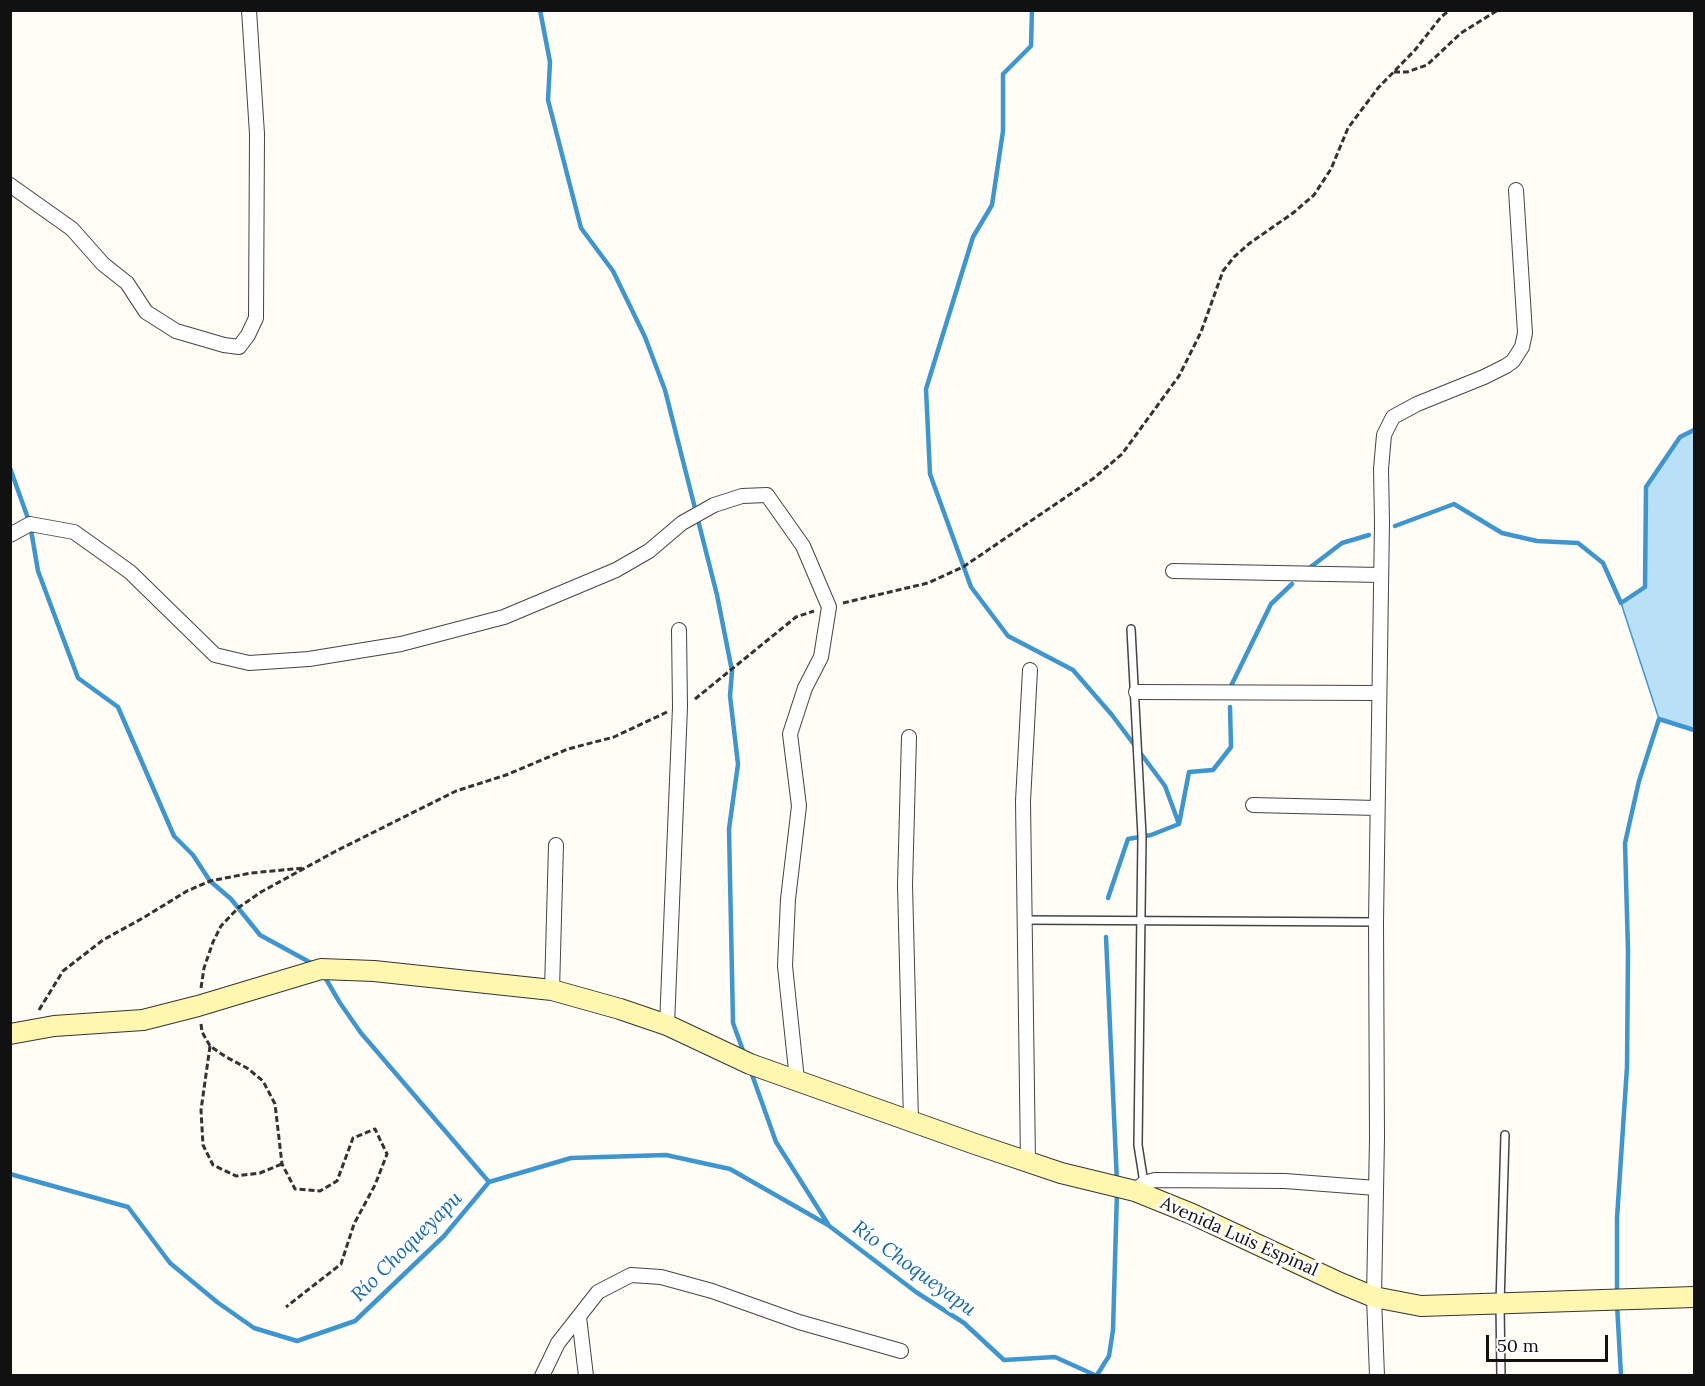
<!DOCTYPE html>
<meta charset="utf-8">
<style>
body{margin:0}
#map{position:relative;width:1705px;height:1386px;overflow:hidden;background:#fffdf5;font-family:Lora,serif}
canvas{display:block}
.frame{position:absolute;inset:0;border:12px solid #111;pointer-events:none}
.scale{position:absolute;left:1486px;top:1335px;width:122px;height:27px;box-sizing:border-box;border:3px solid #111;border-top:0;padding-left:8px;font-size:18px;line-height:21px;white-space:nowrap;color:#111;-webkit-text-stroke:4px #fff;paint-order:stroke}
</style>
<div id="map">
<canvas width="1705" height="1386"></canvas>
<div class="frame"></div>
<div class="scale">50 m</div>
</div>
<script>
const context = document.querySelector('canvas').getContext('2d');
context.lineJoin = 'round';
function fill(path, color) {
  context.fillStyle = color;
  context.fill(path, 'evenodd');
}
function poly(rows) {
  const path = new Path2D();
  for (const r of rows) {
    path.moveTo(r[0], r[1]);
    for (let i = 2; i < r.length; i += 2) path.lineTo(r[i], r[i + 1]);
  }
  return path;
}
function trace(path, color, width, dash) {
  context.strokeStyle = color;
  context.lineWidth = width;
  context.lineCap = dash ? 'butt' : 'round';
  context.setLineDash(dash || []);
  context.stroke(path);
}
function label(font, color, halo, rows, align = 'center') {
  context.font = font + ' Lora,serif';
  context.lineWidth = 6;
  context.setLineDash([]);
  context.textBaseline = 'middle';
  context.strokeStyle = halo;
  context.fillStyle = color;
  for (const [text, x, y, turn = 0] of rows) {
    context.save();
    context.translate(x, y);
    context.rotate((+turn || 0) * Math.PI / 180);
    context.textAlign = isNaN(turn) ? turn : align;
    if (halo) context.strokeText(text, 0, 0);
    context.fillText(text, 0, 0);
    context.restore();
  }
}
const water = poly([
 [1694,430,1694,730,1659,719,1621,603,1645,587,1646,487,1680,437,1694,430]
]);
const stream = poly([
 [540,10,550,62,548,100,581,228,613,271,645,337,665,390,717,595,732,671,730,696,738,764,729,829,733,1023,745,1056],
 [1032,10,1031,46,1003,74,1003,131,992,205,973,237,926,389,930,474,971,587,1008,636,1073,670,1112,715,1165,786,1179,824],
 [10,468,30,524,38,571,78,678,118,707,174,836,193,855,210,881,231,899,260,935,313,964],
 [1395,526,1454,504,1502,533,1537,541,1578,543,1603,563,1621,603,1645,587,1646,487,1680,437,1694,430],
 [1308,569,1342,543,1369,535],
 [1230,688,1271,604,1292,584],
 [1108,898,1128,839,1151,835,1179,824,1189,772,1213,770,1231,747,1230,707],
 [1106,937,1117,1183],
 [323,974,340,1003,361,1033,489,1182],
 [750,1069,776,1142,828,1224],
 [10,1174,128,1207,170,1263,217,1302,254,1328,297,1341,355,1321,444,1236,489,1182,571,1158,666,1155,730,1169,828,1225,916,1292,964,1323,1004,1360,1055,1357,1097,1376],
 [1617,1296,1617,1218,1627,1067,1628,951,1625,843,1639,781,1659,719,1694,730],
 [1617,1304,1621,1376],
 [1097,1375,1109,1356,1113,1330,1117,1191]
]);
const path = poly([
 [1394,72,1407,72,1427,65,1461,33,1498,10],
 [843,603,928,583,963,567,1094,478,1122,454,1179,376,1201,332,1223,271,1234,257,1250,243,1293,213,1314,195,1331,169,1348,128,1378,88,1415,50,1441,17,1450,10],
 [695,699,796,617,814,611],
 [201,988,204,968,213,942,221,926,238,908,261,892,336,851,456,791,506,775,568,749,614,737,667,712],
 [39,1010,63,971,103,940,143,918,187,891,210,881,251,873,304,868],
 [201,1024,202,1032,210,1046,226,1057,247,1068,263,1081,275,1104,282,1164,295,1189,320,1191,337,1181,353,1138,375,1129,387,1154,375,1185,354,1224,341,1264,286,1307],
 [210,1046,201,1110,203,1145,213,1165,236,1176,260,1173,282,1164]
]);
const lane = poly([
 [1131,629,1142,836,1138,1145,1144,1183],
 [1025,920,1376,922],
 [1501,1376,1500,1304,1505,1135]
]);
const street = poly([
 [10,185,72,229,103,264,127,283,146,312,176,331,224,345,239,347,248,335,256,318,257,134,249,10],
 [10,535,30,524,74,532,130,572,215,655,249,663,309,659,401,644,504,617,616,570,649,551,682,523,714,505,742,496,767,495,803,546,829,607,821,657,805,688,790,734,799,806,788,899,785,966,797,1080],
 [1173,571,1381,575],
 [1136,692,1378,693],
 [909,737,905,885,911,1121],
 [1253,805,1377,808],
 [552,990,556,845],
 [667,1025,680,707,679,630],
 [1028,1162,1023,801,1030,670],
 [1135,1191,1144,1183,1155,1180,1285,1181,1376,1188],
 [579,1317,586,1376],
 [542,1376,558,1343,598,1292,631,1275,661,1277,712,1291,799,1322,901,1351],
 [1377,1376,1374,1297,1377,1138,1376,922,1382,522,1381,469,1384,435,1393,417,1417,404,1484,377,1506,366,1513,361,1522,347,1525,333,1516,190]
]);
const secondary = poly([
 [10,1034,54,1026,143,1020,198,1006,321,969,374,971,552,990,620,1009,667,1025,750,1064,975,1144,1061,1173,1135,1191,1192,1214,1340,1283,1374,1297,1421,1306,1694,1297]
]);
const streetNames = [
 ["Avenida Luis Espinal",1239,1237,24]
];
const waterNames = [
 ["Río Choqueyapu",407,1247,-45],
 ["Río Choqueyapu",914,1269,36]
];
fill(water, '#b9e0f7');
trace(water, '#3f96cf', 1.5);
trace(stream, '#3f96cf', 4.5);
trace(lane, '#444', 10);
trace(street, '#444', 16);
trace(secondary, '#333', 22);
trace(path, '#333', 3, [6, 3]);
trace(lane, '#fff', 7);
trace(street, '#fff', 14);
trace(secondary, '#fff6b0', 20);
label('18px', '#111', '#fff', streetNames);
label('italic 20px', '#1768a6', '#fff', waterNames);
</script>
